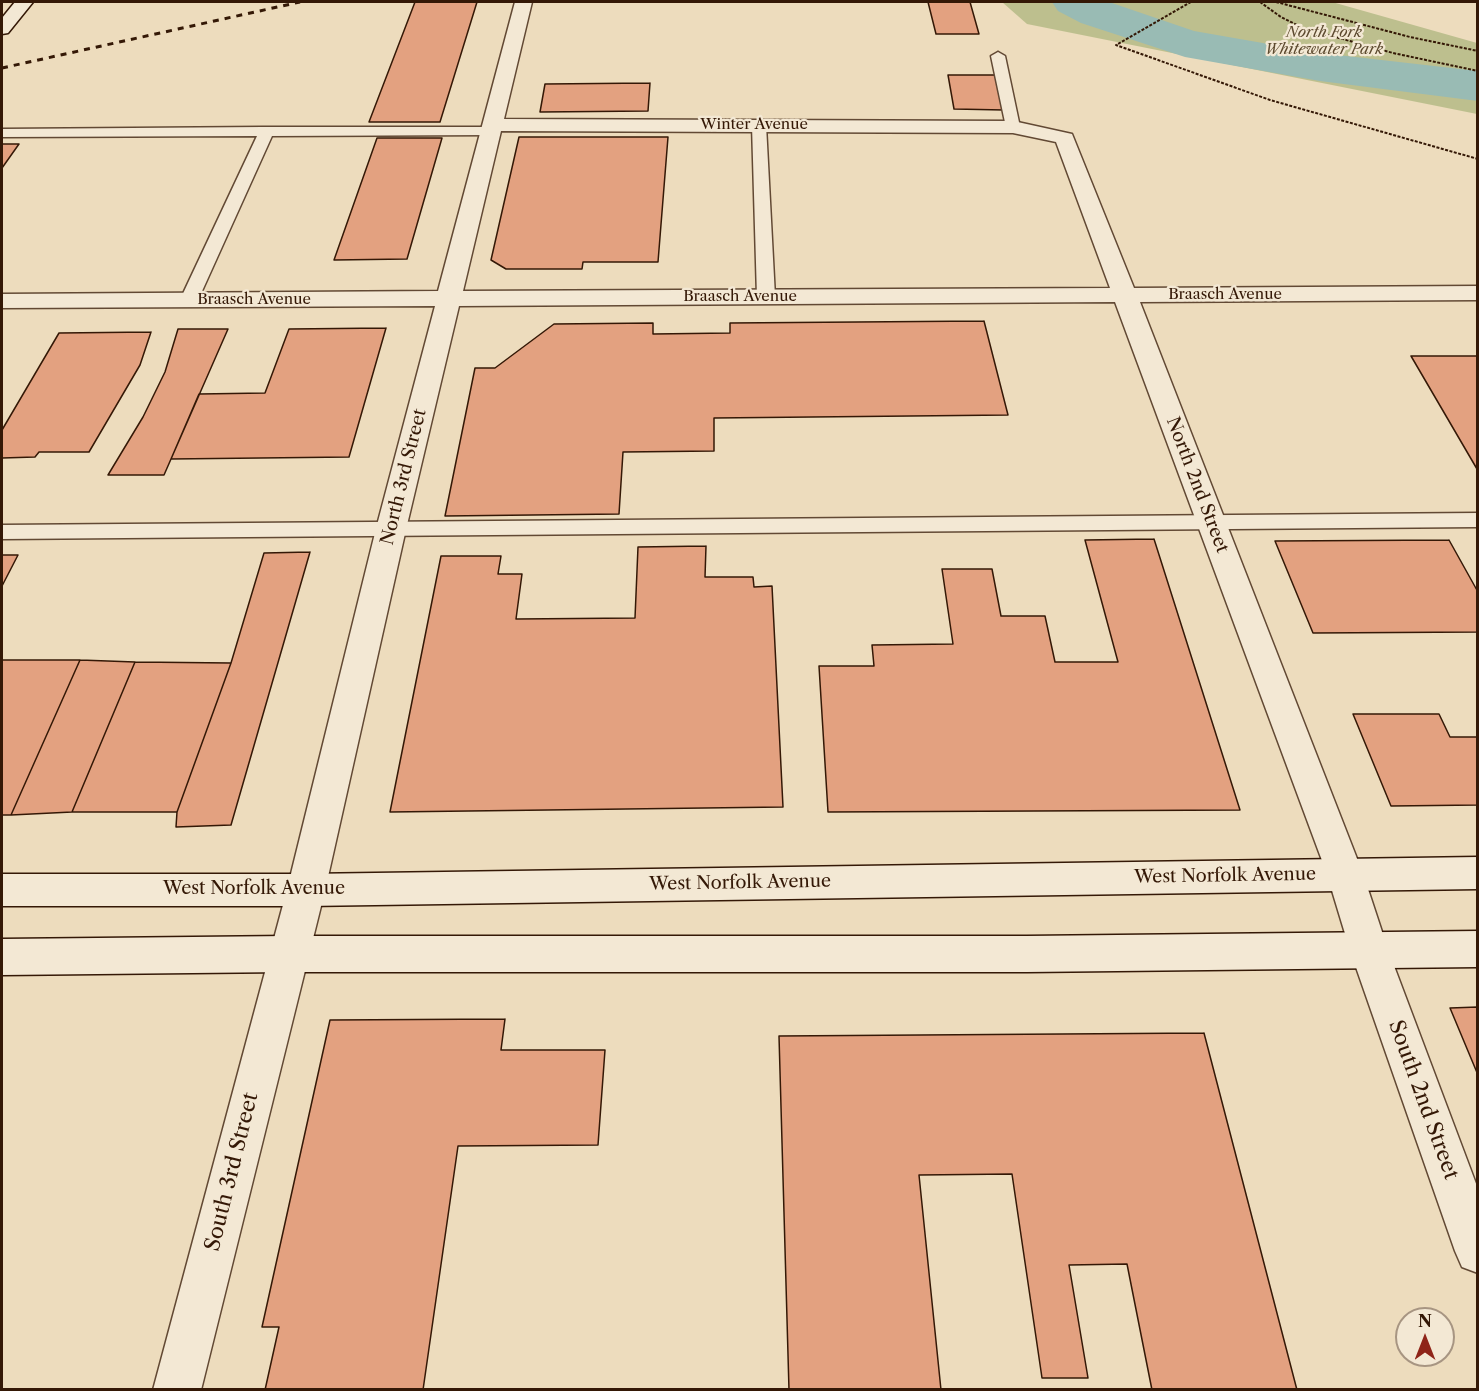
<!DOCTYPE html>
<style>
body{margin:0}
#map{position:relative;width:1479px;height:1391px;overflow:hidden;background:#eddcbd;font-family:"Libre Caslon Text",serif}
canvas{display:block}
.frame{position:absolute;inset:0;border:3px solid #341806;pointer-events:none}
.north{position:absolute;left:1395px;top:1307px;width:60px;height:60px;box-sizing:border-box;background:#f3e8d4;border:2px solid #a79582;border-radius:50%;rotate:0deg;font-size:16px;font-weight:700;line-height:24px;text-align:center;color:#341806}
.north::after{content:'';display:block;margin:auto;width:21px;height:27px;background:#8f2418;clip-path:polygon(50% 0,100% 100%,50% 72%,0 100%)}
</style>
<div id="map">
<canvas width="1479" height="1391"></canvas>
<div class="frame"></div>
<div class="north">N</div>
</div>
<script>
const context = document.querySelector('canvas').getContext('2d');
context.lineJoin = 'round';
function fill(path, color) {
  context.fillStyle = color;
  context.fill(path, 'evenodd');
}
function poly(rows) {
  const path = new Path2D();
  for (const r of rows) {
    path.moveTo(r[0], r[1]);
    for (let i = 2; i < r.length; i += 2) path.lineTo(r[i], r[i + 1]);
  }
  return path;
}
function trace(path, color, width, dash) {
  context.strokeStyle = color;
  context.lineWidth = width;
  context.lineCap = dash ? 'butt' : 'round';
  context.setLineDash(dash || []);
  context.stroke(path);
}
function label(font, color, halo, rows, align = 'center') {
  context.font = font + ' "Libre Caslon Text",serif';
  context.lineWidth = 4.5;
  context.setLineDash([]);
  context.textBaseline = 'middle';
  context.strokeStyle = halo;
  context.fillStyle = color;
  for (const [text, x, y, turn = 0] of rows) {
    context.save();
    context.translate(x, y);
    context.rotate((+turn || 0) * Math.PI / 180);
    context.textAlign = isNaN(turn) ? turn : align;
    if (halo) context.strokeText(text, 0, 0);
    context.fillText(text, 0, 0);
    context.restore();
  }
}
const green = poly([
 [1002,2,1332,2,1477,43,1477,114,1027,24]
]);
const river = poly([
 [1052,2,1109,2,1194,31,1320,53,1478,71,1478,101,1320,81,1185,57,1081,23,1058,11,1052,2]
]);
const building = poly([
 [415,2,477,2,440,122,369,122,415,2],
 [928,2,970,2,979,34,936,34,928,2],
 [948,75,997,75,1004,110,954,109,948,75],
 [650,83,648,111,540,112,545,84,650,83],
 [519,137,668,137,658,262,583,262,582,269,506,269,491,260,519,137],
 [377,138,442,138,407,259,334,260,377,138],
 [2,144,19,144,2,168,2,144],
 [984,321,1008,415,714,418,714,451,623,452,619,514,445,516,475,368,495,368,554,324,653,323,653,334,730,333,730,323,984,321],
 [386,328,349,457,171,459,199,394,265,393,289,329,386,328],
 [178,329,228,329,164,475,108,475,143,417,165,372,178,329],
 [151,332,140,365,89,452,39,452,35,457,2,458,2,430,59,333,151,332],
 [1411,356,1478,356,1478,469,1477,469,1411,356],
 [1154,539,1240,810,828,812,819,666,874,666,872,645,953,644,942,569,992,569,1001,616,1045,616,1055,662,1118,662,1085,540,1154,539],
 [1449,540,1478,592,1478,632,1313,633,1275,541,1449,540],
 [706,546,705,577,753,577,754,587,772,586,783,807,390,812,441,556,501,556,498,574,522,574,516,619,635,618,638,547,706,546],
 [310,552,231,825,176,827,177,812,231,663,264,553,310,552],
 [2,555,18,555,2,586,2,555],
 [2,660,80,660,11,815,2,815,2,660],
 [80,660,135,662,72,812,11,815,80,660],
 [135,662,231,663,177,812,72,812,135,662],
 [1353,714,1439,714,1450,737,1478,737,1478,805,1391,806,1353,714],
 [1478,1007,1478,1075,1450,1008,1478,1007],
 [505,1019,501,1050,605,1050,598,1145,458,1146,423,1390,265,1390,279,1327,262,1327,330,1020,505,1019],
 [1204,1033,1297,1390,1152,1390,1127,1264,1069,1265,1088,1378,1042,1378,1012,1174,919,1175,941,1390,789,1390,779,1036,1204,1033]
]);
const path = poly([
 [1191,2,1116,45,1270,100,1478,159],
 [1260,2,1281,17,1303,28,1393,53,1478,71],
 [1276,2,1410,37,1478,51]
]);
const service = poly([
 [998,52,1005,56,1020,127,1013,131,1006,127,991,56,998,52],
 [759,121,766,125,775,297,772,301,766,302,760,301,757,297,752,125,759,121],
 [263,127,492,127,499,131,492,135,272,136,198,300,195,304,189,305,183,304,180,300,257,136,2,137,2,129,263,127],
 [1478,513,1478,527,2,539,2,525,1478,513]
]);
const minor = poly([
 [515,2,532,2,504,119,1013,121,1072,134,1134,288,1478,286,1478,300,1140,302,1363,874,1388,950,1478,1189,1478,1273,1462,1267,1455,1251,1350,950,1327,874,1115,302,459,306,406,529,325,890,201,1390,153,1390,287,890,376,529,435,306,2,308,2,294,438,291,515,2],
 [501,131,1013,133,1056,142,1110,288,463,291,501,131]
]);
const secondary = poly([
 [15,2,33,2,8,33,2,34,2,18,15,2],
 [1478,857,1478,889,306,906,2,906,2,874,306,874,1478,857],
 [1478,931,1478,967,1027,972,288,972,2,975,2,939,288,936,1027,936,1478,931]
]);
const rail = poly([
 [2,68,300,2]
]);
const farParknames = [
 ["North Fork",1324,33],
 ["Whitewater Park",1324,50]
];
const farStreetnames = [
 ["Winter Avenue",754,125],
 ["Braasch Avenue",1225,295],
 ["Braasch Avenue",740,297],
 ["Braasch Avenue",254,300]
];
const streetNames = [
 ["North 3rd Street",404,477,-76],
 ["North 2nd Street",1197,485,69],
 ["West Norfolk Avenue",1225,876,-1],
 ["West Norfolk Avenue",740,883,-1],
 ["West Norfolk Avenue",254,889]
];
const nearStreetnames = [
 ["South 2nd Street",1423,1100,70],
 ["South 3rd Street",232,1172,-76]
];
fill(green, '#bdbf8e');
fill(river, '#99bbb4');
fill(building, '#e3a180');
trace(building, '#341806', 1.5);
trace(service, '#624934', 3);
trace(minor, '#624934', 3);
trace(secondary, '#341806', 3);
trace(path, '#341806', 2, [3, 1.5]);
fill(service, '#f3e8d4');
fill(minor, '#f3e8d4');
fill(secondary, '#f3e8d4');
trace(rail, '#341806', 3, [6, 6]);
label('italic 15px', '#5d4a2f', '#f3e8d4', farParknames);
label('15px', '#341806', '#f3e8d4', farStreetnames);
label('18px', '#341806', '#f3e8d4', streetNames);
label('21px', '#341806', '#f3e8d4', nearStreetnames);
</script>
